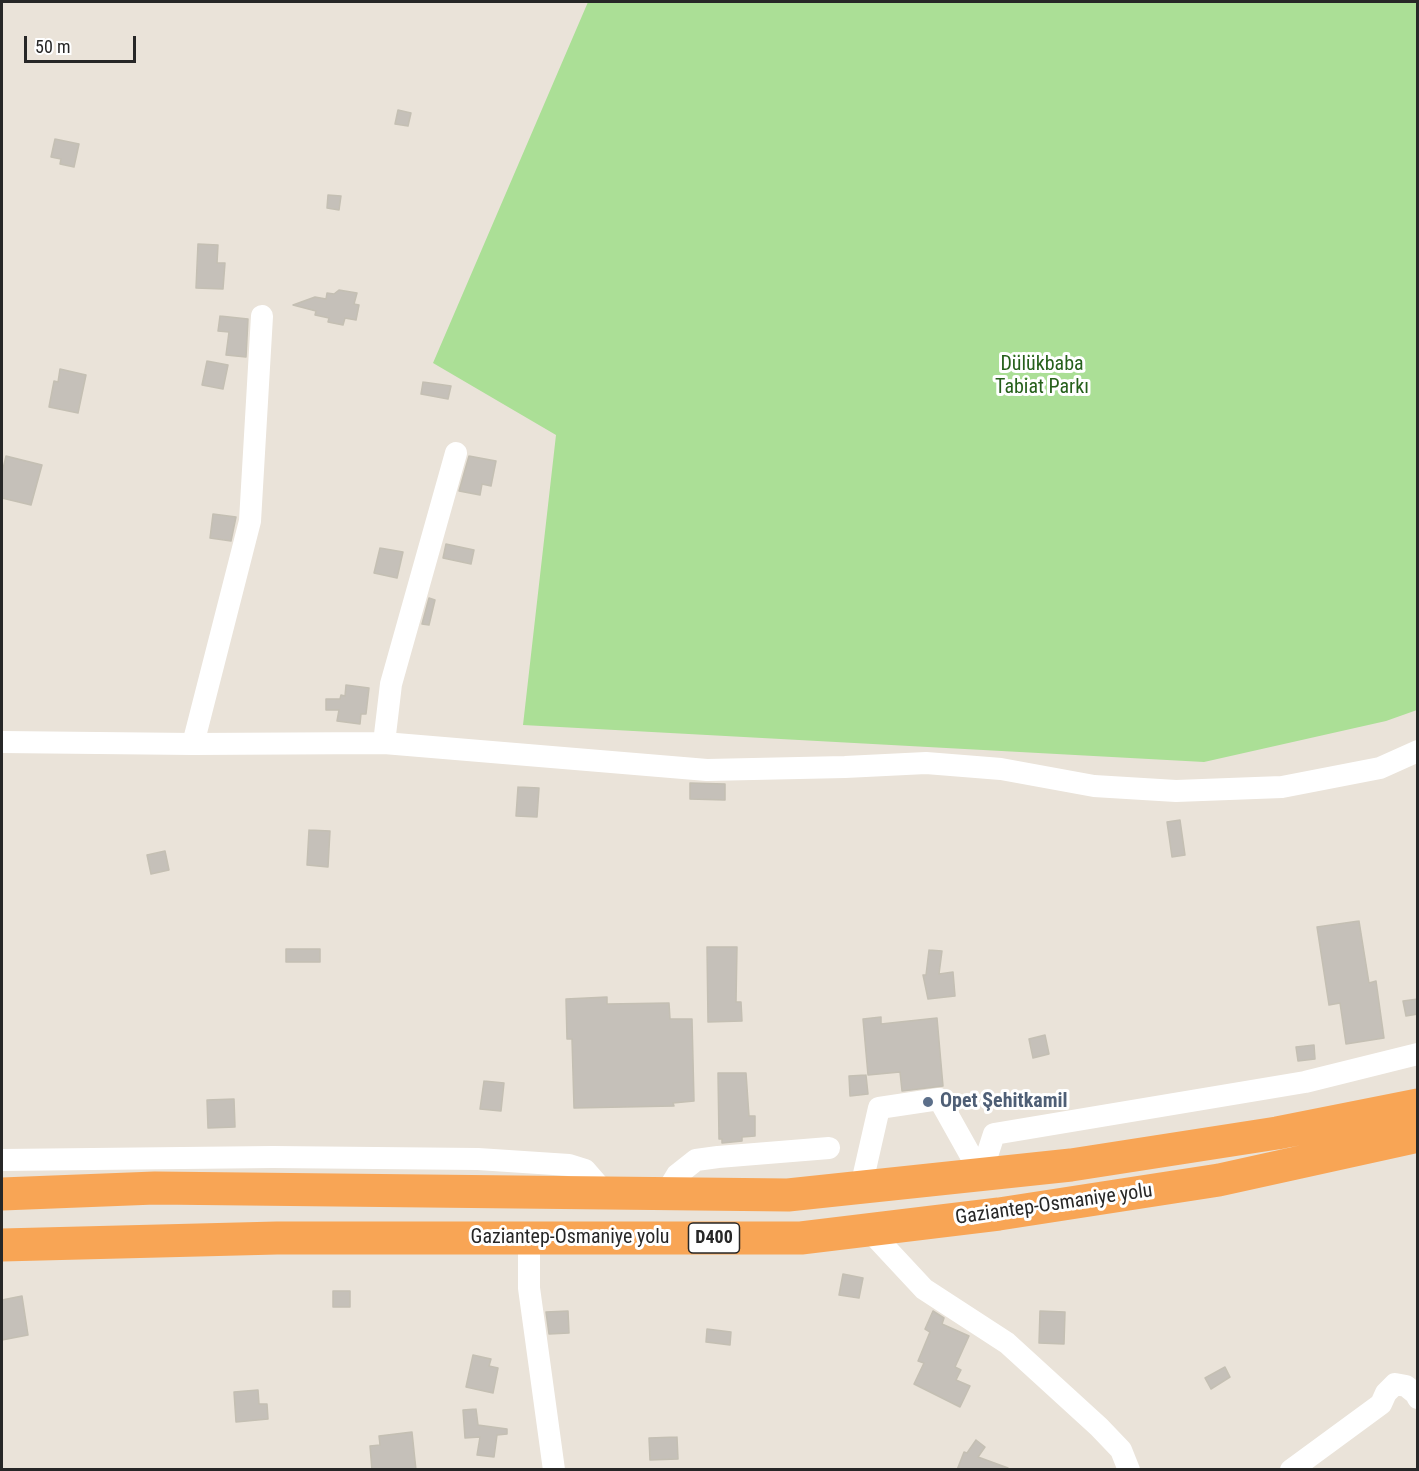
<!DOCTYPE html>
<meta charset="utf-8">
<style>
body{margin:0}
#map{position:relative;width:1419px;height:1471px;overflow:hidden;background:#eae3d9;font-family:"Roboto Condensed",sans-serif}
canvas{display:block}
.frame{position:absolute;inset:0;border:3px solid #272727;pointer-events:none}
.scale{position:absolute;left:24px;top:36px;width:112px;height:27px;box-sizing:border-box;border:3px solid #272727;border-top:0;padding-left:8px;font-size:18px;line-height:21px;white-space:nowrap;color:#272727;-webkit-text-stroke:4px #fff;paint-order:stroke}
</style>
<div id="map">
<canvas width="1419" height="1471"></canvas>
<div class="frame"></div>
<div class="scale">50 m</div>
</div>
<script>
const context = document.querySelector('canvas').getContext('2d');
context.lineJoin = 'round';
function fill(path, color) {
  context.fillStyle = color;
  context.fill(path, 'evenodd');
}
function poly(rows) {
  const path = new Path2D();
  for (const r of rows) {
    path.moveTo(r[0], r[1]);
    for (let i = 2; i < r.length; i += 2) path.lineTo(r[i], r[i + 1]);
  }
  return path;
}
function trace(path, color, width, dash) {
  context.strokeStyle = color;
  context.lineWidth = width;
  context.lineCap = dash ? 'butt' : 'round';
  context.setLineDash(dash || []);
  context.stroke(path);
}
function label(font, color, halo, rows, align = 'center') {
  context.font = font + ' "Roboto Condensed",sans-serif';
  context.lineWidth = 6;
  context.setLineDash([]);
  context.textBaseline = 'middle';
  context.strokeStyle = halo;
  context.fillStyle = color;
  for (const [text, x, y, turn = 0] of rows) {
    context.save();
    context.translate(x, y);
    context.rotate((+turn || 0) * Math.PI / 180);
    context.textAlign = isNaN(turn) ? turn : align;
    if (halo) context.strokeText(text, 0, 0);
    context.fillText(text, 0, 0);
    context.restore();
  }
}
const green = poly([
 [588,2,1417,2,1417,710,1386,721,1204,762,523,725,556,435,433,363]
]);
const building = poly([
 [398,110,411,113,408,126,395,124,398,110],
 [55,139,79,144,74,167,60,164,61,159,51,157,55,139],
 [328,195,341,196,339,210,327,208,328,195],
 [198,244,218,245,217,263,225,263,223,289,196,288,198,244],
 [339,290,357,293,354,304,359,305,356,320,345,318,343,325,328,322,329,318,315,315,316,311,293,305,315,297,326,299,327,293,334,294,339,290],
 [220,316,248,319,246,357,226,355,229,332,218,331,220,316],
 [207,361,228,365,223,389,202,385,207,361],
 [60,369,86,375,78,413,49,407,54,381,58,382,60,369],
 [423,382,451,386,448,399,421,394,423,382],
 [6,456,42,465,31,505,2,498,2,473,6,456],
 [469,456,496,461,491,486,482,484,480,495,459,491,469,456],
 [213,514,236,517,231,541,210,538,213,514],
 [446,544,474,550,471,564,443,558,446,544],
 [380,548,403,552,397,578,374,573,380,548],
 [429,598,435,600,429,625,422,624,429,598],
 [346,685,369,688,366,714,361,714,360,724,337,721,339,710,326,710,326,699,340,699,341,695,345,696,346,685],
 [690,783,725,784,725,800,690,799,690,783],
 [518,787,539,788,537,817,516,816,518,787],
 [1180,820,1185,855,1172,857,1167,822,1180,820],
 [309,830,330,831,328,867,307,865,309,830],
 [165,851,169,870,151,874,147,855,165,851],
 [1359,921,1369,983,1376,981,1384,1038,1346,1044,1340,1003,1329,1005,1317,927,1359,921],
 [707,947,737,947,736,1002,741,1002,742,1021,708,1022,707,947],
 [286,949,320,949,320,962,286,962,286,949],
 [929,950,942,951,939,974,953,972,955,996,928,999,923,975,926,975,929,950],
 [607,997,607,1004,669,1003,670,1019,692,1019,694,1101,673,1103,674,1106,574,1108,572,1039,567,1039,566,999,607,997],
 [1418,999,1418,1014,1406,1016,1403,1001,1418,999],
 [881,1017,881,1024,937,1018,943,1086,902,1091,900,1072,868,1075,863,1019,881,1017],
 [1045,1035,1049,1054,1033,1058,1029,1039,1045,1035],
 [1314,1045,1315,1059,1298,1061,1296,1047,1314,1045],
 [718,1073,746,1073,749,1116,755,1116,755,1136,742,1137,742,1141,722,1143,722,1139,719,1139,718,1073],
 [866,1075,868,1094,850,1096,849,1076,866,1075],
 [484,1081,504,1083,501,1111,480,1109,484,1081],
 [234,1099,235,1127,208,1128,207,1100,234,1099],
 [843,1274,863,1278,859,1298,839,1295,843,1274],
 [333,1291,350,1291,350,1307,333,1307,333,1291],
 [22,1296,28,1335,2,1340,2,1300,22,1296],
 [568,1311,569,1333,549,1334,546,1312,568,1311],
 [933,1311,944,1318,942,1324,969,1336,955,1367,961,1370,956,1380,970,1386,960,1407,914,1384,924,1363,918,1361,930,1332,925,1329,933,1311],
 [1040,1311,1065,1312,1064,1344,1039,1343,1040,1311],
 [707,1329,731,1332,730,1345,706,1342,707,1329],
 [473,1355,491,1359,489,1366,498,1368,493,1393,466,1387,473,1355],
 [1225,1367,1230,1377,1211,1389,1205,1378,1225,1367],
 [258,1390,259,1404,267,1404,268,1419,236,1422,234,1392,258,1390],
 [476,1409,478,1425,507,1429,507,1434,497,1435,494,1457,477,1455,480,1437,465,1438,463,1410,476,1409],
 [412,1432,416,1470,372,1470,370,1446,380,1445,379,1436,412,1432],
 [677,1437,678,1459,650,1460,649,1438,677,1437],
 [976,1440,985,1447,978,1457,1008,1468,1008,1470,957,1470,964,1452,967,1453,976,1440]
]);
const minor = poly([
 [2,742,193,744,384,743,707,770,845,767,926,763,1001,769,1094,786,1176,791,1282,787,1380,768,1418,751],
 [384,743,391,684,456,453],
 [193,744,250,521,262,316],
 [2,1160,273,1157,478,1159,569,1165,585,1170,605,1193],
 [981,1174,994,1134,1305,1082,1418,1054],
 [861,1187,879,1108,939,1099,981,1174],
 [666,1193,677,1175,696,1160,718,1157,829,1148],
 [869,1230,924,1289,1007,1343,1099,1427,1121,1450,1129,1470],
 [529,1238,529,1288,554,1470],
 [1291,1470,1381,1404,1386,1393,1395,1384,1406,1386,1416,1394,1418,1398]
]);
const highway = poly([
 [2,1194,155,1188,788,1195,1071,1165,1277,1133,1418,1105],
 [2,1245,277,1238,801,1238,999,1214,1219,1180,1418,1136]
]);
const markers = [
 [928,1102,6,"#5c6f8a"]
];
const shields = [
 [714,1238,51]
];
const shieldNames = [
 ["D400",714,1238]
];
const parkNames = [
 ["Dülükbaba",1042,365],
 ["Tabiat Parkı",1042,388]
];
const serviceNames = [
 ["Opet Şehitkamil",940,1102]
];
const streetNames = [
 ["Gaziantep-Osmaniye yolu",1054,1205,-8],
 ["Gaziantep-Osmaniye yolu",570,1238]
];
fill(green, '#abdf96');
fill(building, '#c5c0b9');
trace(building, '#c4bfb3', 1.5);
trace(minor, '#fff', 22);
trace(highway, '#f8a555', 33);
for (const [x, y, r, color] of markers) {
  const dot = new Path2D();
  dot.arc(x, y, r, 0, 2 * Math.PI);
  context.fillStyle = color;
  context.fill(dot);
  trace(dot, '#fff', 2);
}
for (const [x, y, w] of shields) {
  const box = new Path2D();
  box.roundRect(x - w / 2, y - 15, w, 30, 4.5);
  context.fillStyle = '#fff';
  context.fill(box);
  trace(box, '#272727', 1.5);
}
label('bold 18px', '#272727', null, shieldNames);
label('20px', '#26601b', '#fff', parkNames);
label('bold 20px', '#4e5e75', '#fff', serviceNames, 'left');
label('20px', '#272727', '#fff', streetNames);
</script>
